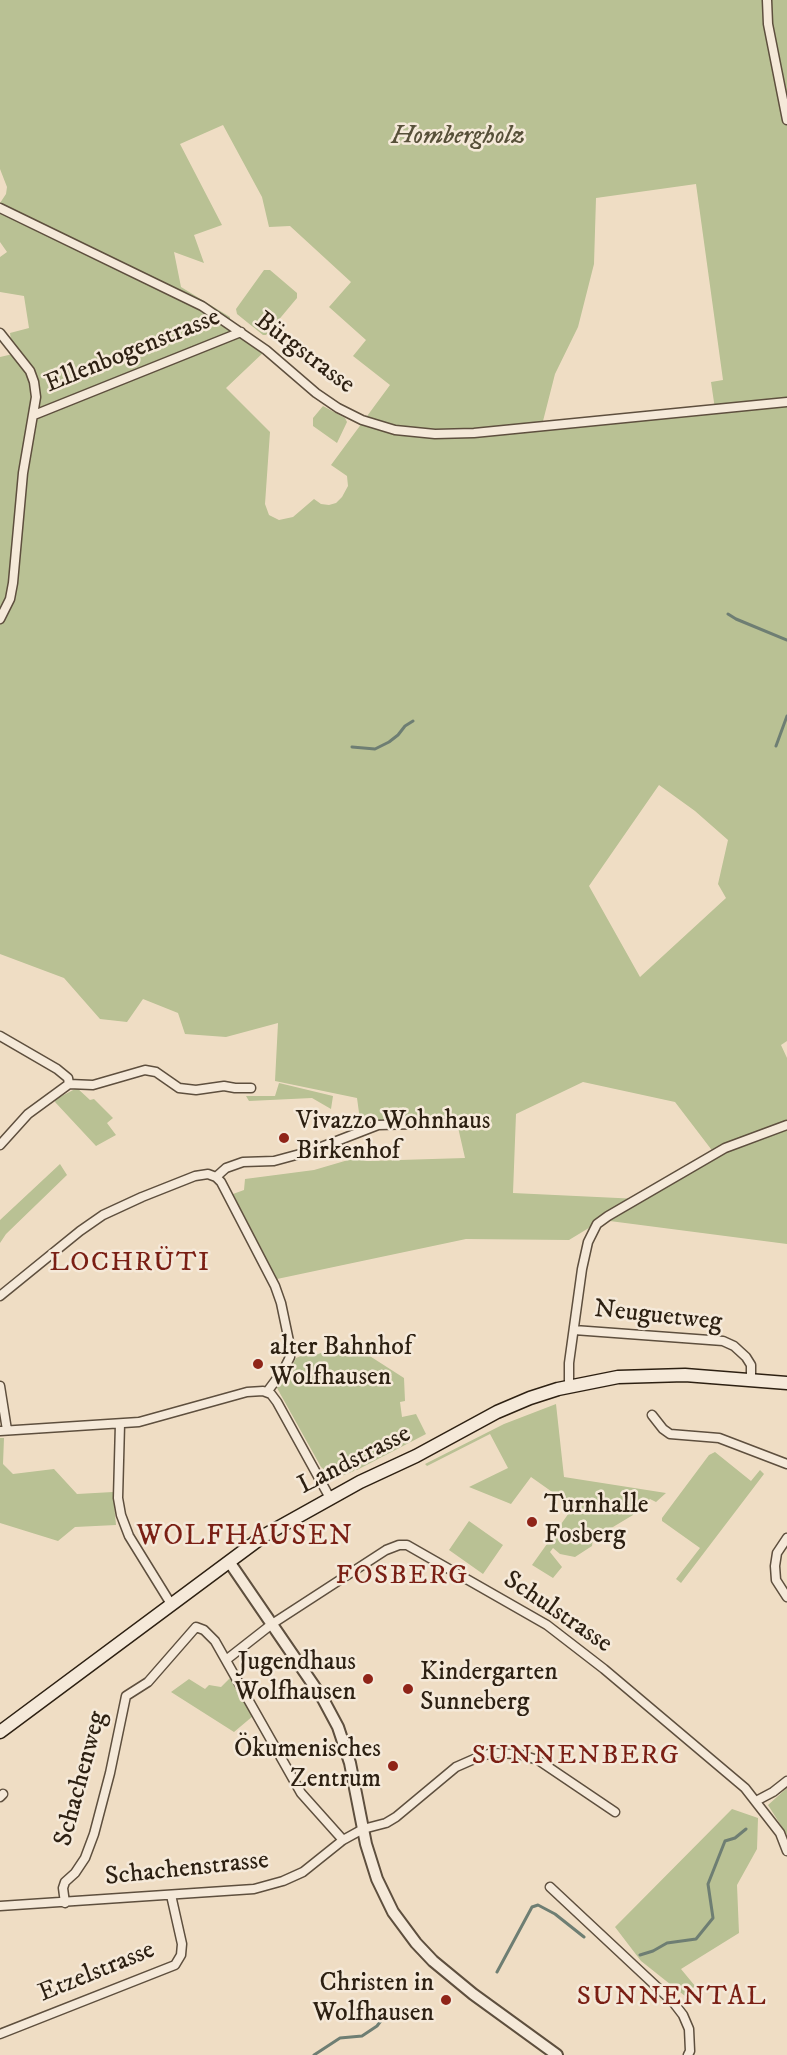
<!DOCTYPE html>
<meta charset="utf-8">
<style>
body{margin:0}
canvas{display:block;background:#efddc4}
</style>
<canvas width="787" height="2055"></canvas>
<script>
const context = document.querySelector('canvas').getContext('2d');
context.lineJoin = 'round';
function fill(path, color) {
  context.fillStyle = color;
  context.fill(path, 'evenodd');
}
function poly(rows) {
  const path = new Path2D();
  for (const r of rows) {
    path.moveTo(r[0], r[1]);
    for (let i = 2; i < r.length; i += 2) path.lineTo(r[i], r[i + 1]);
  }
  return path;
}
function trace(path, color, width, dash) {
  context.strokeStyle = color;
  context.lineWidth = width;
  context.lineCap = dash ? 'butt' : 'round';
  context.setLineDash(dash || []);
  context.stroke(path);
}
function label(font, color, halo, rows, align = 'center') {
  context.font = font + ' "IM FELL DW Pica",serif';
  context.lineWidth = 5;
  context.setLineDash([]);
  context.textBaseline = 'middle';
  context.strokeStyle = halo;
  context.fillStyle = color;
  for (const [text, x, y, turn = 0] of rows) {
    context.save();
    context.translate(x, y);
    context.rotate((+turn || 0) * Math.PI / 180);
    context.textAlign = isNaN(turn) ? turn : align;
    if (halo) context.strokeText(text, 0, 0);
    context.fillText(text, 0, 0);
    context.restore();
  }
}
const green = poly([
 [0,0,787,0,787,1041,781,1045,787,1058,787,1244,602,1220,569,1240,466,1239,277,1279,233,1194,244,1190,245,1179,314,1170,355,1158,367,1161,465,1158,457,1123,360,1120,357,1098,275,1081,278,1023,226,1037,185,1034,178,1013,143,999,127,1022,100,1019,64,978,0,954,0,357,13,354,10,333,29,328,24,296,0,292,0,257,7,252,0,242,0,203,6,194,7,187,0,169],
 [223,125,262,197,269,227,290,226,351,282,329,307,366,340,353,356,390,385,331,465,347,476,348,486,342,497,336,503,329,505,321,504,314,499,293,517,279,520,269,515,265,504,270,432,226,388,266,350,230,324,230,317,181,287,174,252,204,263,194,235,222,225,180,144],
 [696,184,723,380,711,382,715,409,542,425,555,374,578,327,594,264,596,198],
 [659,785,695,811,728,840,718,884,726,898,640,977,589,886],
 [583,1082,675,1102,714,1153,639,1199,513,1193,516,1114],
 [264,270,270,270,297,293,297,298,266,335,263,335,237,314,236,309],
 [323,406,345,418,347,422,337,443,313,426,313,418],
 [279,1083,333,1096,331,1109,312,1098,249,1101,246,1096,275,1096],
 [77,1088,90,1100,94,1099,113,1118,107,1123,116,1135,96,1146,55,1102,56,1099],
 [60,1164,67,1175,6,1234,0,1243,0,1220],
 [339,1346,349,1357,365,1353,404,1378,405,1401,400,1402,402,1417,416,1414,426,1434,357,1470,355,1469,354,1471,339,1477,329,1474,321,1467,277,1388,279,1382,291,1368,296,1358,311,1352,313,1356],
 [556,1404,564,1477,666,1493,656,1502,650,1499,640,1507,635,1506,633,1515,608,1530,608,1535,593,1538,592,1546,575,1557,560,1554,553,1548,550,1552,562,1567,553,1578,532,1565,576,1503,565,1501,531,1477,511,1504,469,1487,508,1468,490,1434,427,1466,425,1464,504,1424],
 [0,1438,4,1438,3,1464,13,1474,54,1469,77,1494,113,1492,116,1525,75,1527,58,1541,0,1523],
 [715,1452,751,1481,760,1470,764,1474,681,1583,676,1579,700,1548,662,1521,662,1518,709,1455],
 [469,1521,503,1545,483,1574,449,1550],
 [231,1677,253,1716,234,1732,171,1692,189,1679,205,1689,209,1685,221,1687],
 [787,1788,787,1835,768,1805],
 [732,1809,758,1818,757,1849,737,1885,739,1933,681,1969,695,1986,685,1996,641,1961,615,1927]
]);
const stream = poly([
 [728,614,736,619,787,640],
 [776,746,787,716],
 [352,747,375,749,389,742,398,735,405,726,413,721],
 [640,1955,653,1951,667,1943,696,1939,713,1918,708,1884,725,1841,735,1838,746,1829],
 [497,1972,532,1907,538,1905,555,1914,584,1937],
 [314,2055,340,2038,362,2036,377,2026,389,2010]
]);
const minor = poly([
 [767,0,768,24,787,120],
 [0,208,202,306,266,350,316,393,338,408,362,420,395,430,435,434,474,433,787,402],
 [0,333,30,371,34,382,36,397,23,473,13,583,10,599,0,619],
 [34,415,241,332],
 [0,1036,57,1069,68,1078,69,1084,28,1114,0,1145],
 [69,1084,93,1085,145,1070,156,1072,179,1088,196,1090,224,1086,235,1088,251,1088],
 [216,1177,226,1168,243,1162,274,1161,311,1151,378,1125,457,1123],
 [0,1296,80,1231,103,1215,142,1197,195,1176,208,1174,216,1177,221,1182,275,1286,281,1303,290,1346,290,1357,284,1369,267,1392],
 [574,1330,723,1341,734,1346,746,1357,751,1365,751,1379],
 [0,1386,7,1430],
 [569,1386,569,1363,582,1269,588,1242,597,1224,608,1216,725,1148,787,1125],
 [652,1415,663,1429,670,1434,719,1438,787,1464],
 [120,1424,118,1498,121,1515,129,1536,171,1604],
 [0,1431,139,1422,247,1392,263,1391,271,1394,277,1402,330,1498],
 [787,1538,777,1553,775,1566,776,1580,787,1597],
 [226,1660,272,1624,386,1550,399,1545,407,1545,547,1625,604,1669,745,1788,780,1833,787,1851],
 [0,1797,3,1794],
 [756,1801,773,1792,787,1781],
 [550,1887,673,2002,683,2015,689,2029,690,2051,688,2055],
 [65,1903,63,1888,65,1882,75,1873,85,1858,94,1834,110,1773,126,1696,148,1682,196,1627,204,1630,215,1641,301,1793,343,1840],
 [0,1906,254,1889,283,1881,303,1872,343,1840,363,1829,386,1823,396,1817,456,1767,481,1756,493,1753,518,1754,538,1760,615,1812],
 [0,2034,175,1965,181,1955,182,1944,171,1895]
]);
const tertiary = poly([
 [230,1563,323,1699,338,1727,350,1763,366,1844,377,1879,393,1912,416,1943,433,1961,473,1994,557,2055]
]);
const secondary = poly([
 [0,1732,265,1535,360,1482,416,1456,497,1412,530,1398,558,1389,618,1377,685,1375,787,1383]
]);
const markers = [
 [284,1138,6,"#8f2418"],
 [258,1364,6,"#8f2418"],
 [532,1522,6,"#8f2418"],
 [368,1679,6,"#8f2418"],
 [408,1689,6,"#8f2418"],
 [393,1766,6,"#8f2418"],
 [446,2000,6,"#8f2418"]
];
const parkNames = [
 ["Hombergholz",458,138]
];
const streetNames = [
 ["Ellenbogenstrasse",133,352,-22],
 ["Bürgstrasse",304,354,37],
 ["Neuguetweg",658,1317,6],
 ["Landstrasse",355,1461,-27],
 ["Schulstrasse",557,1613,34],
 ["Schachenweg",82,1779,-75],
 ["Schachenstrasse",187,1870,-6],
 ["Etzelstrasse",97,1973,-22]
];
const poiNames = [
 ["Vivazzo Wohnhaus",296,1123],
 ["Birkenhof",296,1153],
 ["alter Bahnhof",270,1349],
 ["Wolfhausen",270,1379],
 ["Turnhalle",544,1507],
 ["Fosberg",544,1537],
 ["Jugendhaus",356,1664,"right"],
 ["Wolfhausen",356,1694,"right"],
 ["Kindergarten",420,1674],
 ["Sunneberg",420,1704],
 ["Ökumenisches",381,1751,"right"],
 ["Zentrum",381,1781,"right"],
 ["Christen in",434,1985,"right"],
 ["Wolfhausen",434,2015,"right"]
];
const neighbourhoodNames = [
 ["LOCHRÜTI",130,1264],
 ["FOSBERG",402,1577],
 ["SUNNENBERG",576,1757],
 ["SUNNENTAL",672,1998]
];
const quarterNames = [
 ["WOLFHAUSEN",245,1538]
];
fill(green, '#b9c194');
trace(stream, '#6e7e73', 3);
trace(minor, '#5e4f3e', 11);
trace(tertiary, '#5e4f3e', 14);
trace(secondary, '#2d2012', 15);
trace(minor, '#f5e9d9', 8);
trace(tertiary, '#f5e9d9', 10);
trace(secondary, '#f5e9d9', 12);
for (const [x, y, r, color] of markers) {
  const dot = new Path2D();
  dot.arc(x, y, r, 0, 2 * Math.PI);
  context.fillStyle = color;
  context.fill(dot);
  trace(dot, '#f5e9d9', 2);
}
label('italic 26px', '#575039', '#f5e9d9', parkNames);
label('26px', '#2d2012', '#f5e9d9', streetNames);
label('26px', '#2d2012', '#f5e9d9', poiNames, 'left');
context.letterSpacing = '1.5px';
label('27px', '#7a1f14', '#f5e9d9', neighbourhoodNames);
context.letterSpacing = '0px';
context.letterSpacing = '1.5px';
label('28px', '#7a1f14', '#f5e9d9', quarterNames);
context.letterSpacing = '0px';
</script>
